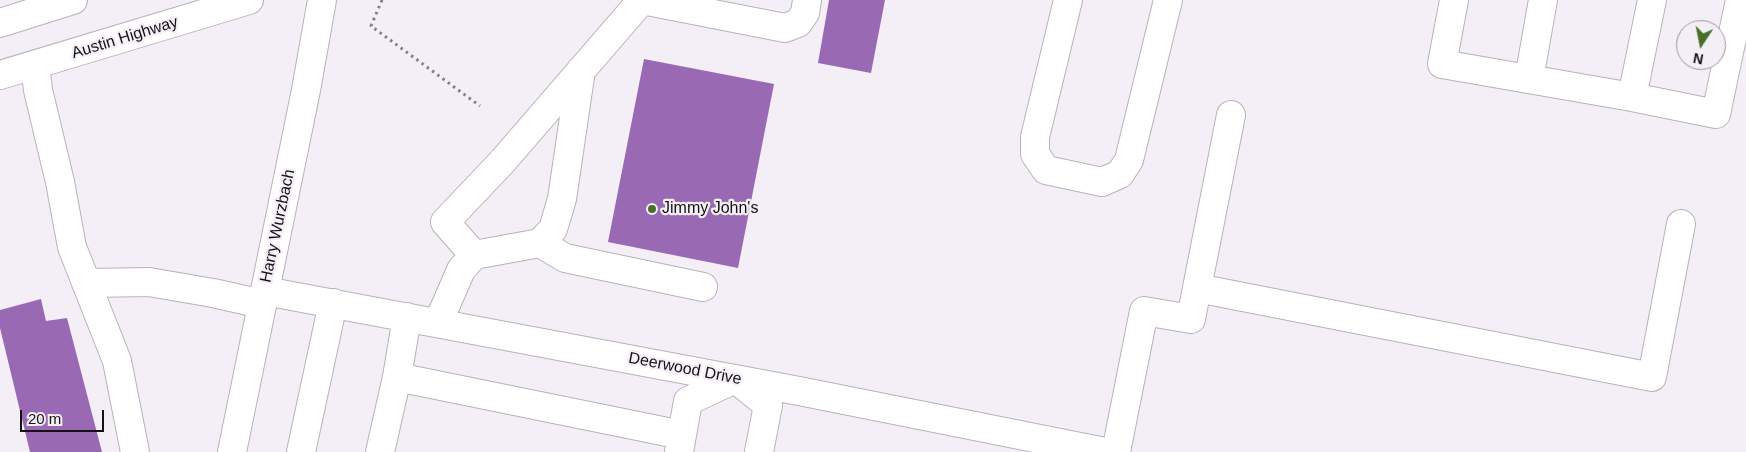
<!DOCTYPE html>
<style>
body{margin:0}
#map{position:relative;width:1746px;height:452px;overflow:hidden;background:#f4eef7;font-family:Arial,sans-serif}
canvas{display:block}
.north{position:absolute;left:1676px;top:20px;width:50px;height:50px;box-sizing:border-box;background:#f4eef7;border:1px solid #9a969d;border-radius:50%;rotate:191deg;font-size:14px;font-weight:700;line-height:20px;text-align:center;color:#141215}
.north::after{content:'';display:block;margin:auto;width:18px;height:22px;background:#486f29;clip-path:polygon(50% 0,100% 100%,50% 72%,0 100%)}
.scale{position:absolute;left:20px;top:410px;width:84px;height:22px;box-sizing:border-box;border:2px solid #141215;border-top:0;padding-left:6px;font-size:15px;line-height:18px;white-space:nowrap;color:#141215;-webkit-text-stroke:4px #f4eef7;paint-order:stroke}
</style>
<div id="map">
<canvas width="1746" height="452"></canvas>
<div class="north">N</div>
<div class="scale">20 m</div>
</div>
<script>
const context = document.querySelector('canvas').getContext('2d');
context.lineJoin = 'round';
function fill(path, color) {
  context.fillStyle = color;
  context.fill(path, 'evenodd');
}
function poly(rows) {
  const path = new Path2D();
  for (const r of rows) {
    path.moveTo(r[0], r[1]);
    for (let i = 2; i < r.length; i += 2) path.lineTo(r[i], r[i + 1]);
  }
  return path;
}
function trace(path, color, width, dash) {
  context.strokeStyle = color;
  context.lineWidth = width;
  context.lineCap = dash ? 'butt' : 'round';
  context.setLineDash(dash || []);
  context.stroke(path);
}
function label(font, color, halo, rows, align = 'center') {
  context.font = font + ' Arial,sans-serif';
  context.lineWidth = 4.5;
  context.setLineDash([]);
  context.textBaseline = 'middle';
  context.strokeStyle = halo;
  context.fillStyle = color;
  for (const [text, x, y, turn = 0] of rows) {
    context.save();
    context.translate(x, y);
    context.rotate((+turn || 0) * Math.PI / 180);
    context.textAlign = isNaN(turn) ? turn : align;
    if (halo) context.strokeText(text, 0, 0);
    context.fillText(text, 0, 0);
    context.restore();
  }
}
const building = poly([
 [829,0,885,0,871,73,818,63],
 [644,59,774,84,738,268,608,242],
 [41,299,46,321,67,318,102,452,30,452,0,328,0,310]
]);
const path = poly([
 [382,0,371,26,480,106]
]);
const minor = poly([
 [642,0,785,28,798,23,805,13,807,0],
 [1068,0,1035,137,1035,154,1046,170,1102,182,1120,174,1129,160,1168,0],
 [1454,0,1442,64,1632,97],
 [1652,0,1632,97,1716,114,1740,0],
 [35,65,38,90,60,182,72,247,117,361,135,452],
 [1529,79,1543,0],
 [540,243,565,258,703,287],
 [474,255,540,243,553,229,562,199,581,70],
 [86,283,149,282,213,293,262,304],
 [1197,288,1231,115],
 [265,291,799,391,1105,452],
 [407,317,397,377,682,435],
 [438,323,461,270,474,255,445,222,502,162,642,0],
 [738,381,768,405,759,452],
 [301,452,333,303],
 [380,452,397,377],
 [679,452,688,401,735,379],
 [1116,452,1144,311,1191,319,1197,288,1652,377,1681,224]
]);
const major = poly([
 [0,23,73,0],
 [0,75,249,0],
 [232,452,306,90,322,0]
]);
const markers = [
 [652,209,5,"#486f29"]
];
const streetNames = [
 ["Austin Highway",125,38,-17],
 ["Harry Wurzbach",278,226,-78],
 ["Deerwood Drive",685,369,11]
];
const poiNames = [
 ["Jimmy John's",662,209]
];
fill(building, '#9a69b4');
trace(minor, '#b8b2bb', 30);
trace(major, '#b8b2bb', 30);
trace(path, '#848086', 3, [2.5, 4]);
trace(minor, '#fff', 28);
trace(major, '#fff', 28);
for (const [x, y, r, color] of markers) {
  const dot = new Path2D();
  dot.arc(x, y, r, 0, 2 * Math.PI);
  context.fillStyle = color;
  context.fill(dot);
  trace(dot, '#f4eef7', 2);
}
label('16px', '#141215', '#f4eef7', streetNames);
label('16px', '#141215', '#f4eef7', poiNames, 'left');
</script>
